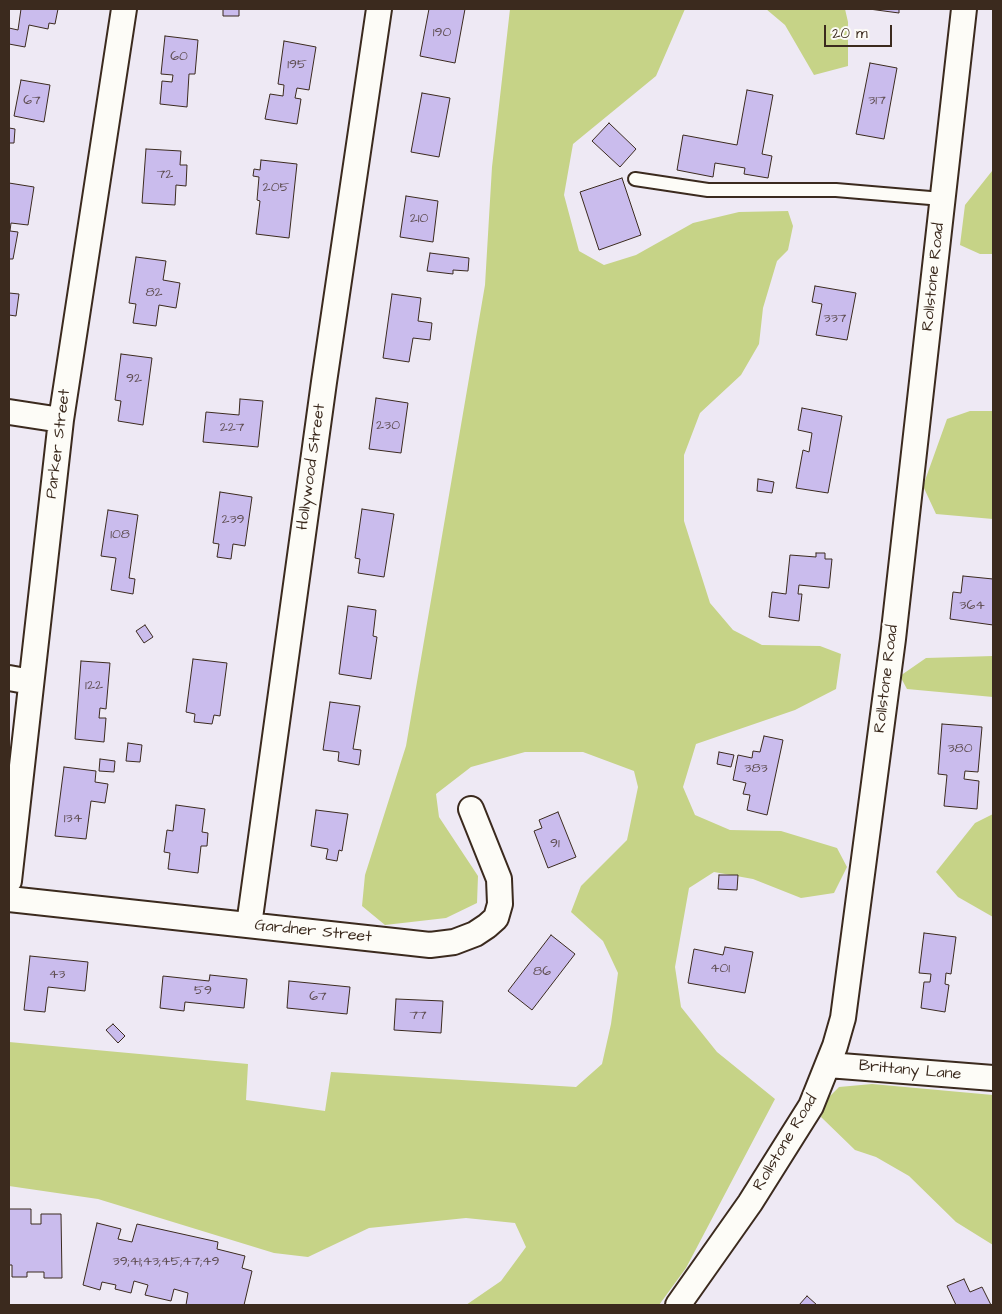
<!DOCTYPE html>
<style>
body{margin:0}
#map{position:relative;width:1002px;height:1314px;overflow:hidden;background:#eee9f4;font-family:"Architects Daughter",sans-serif}
canvas{display:block}
.frame{position:absolute;inset:0;border:10px solid #3b2a1e;pointer-events:none}
.scale{position:absolute;left:824px;top:25px;width:68px;height:22px;box-sizing:border-box;border:2px solid #3b2a1e;border-top:0;padding-left:6px;font-size:15px;line-height:18px;white-space:nowrap;color:#3b2a1e;-webkit-text-stroke:4px #fdfcf7;paint-order:stroke}
</style>
<div id="map">
<canvas width="1002" height="1314"></canvas>
<div class="frame"></div>
<div class="scale">20 m</div>
</div>
<script>
const context = document.querySelector('canvas').getContext('2d');
context.lineJoin = 'round';
function fill(path, color) {
  context.fillStyle = color;
  context.fill(path, 'evenodd');
}
function poly(rows) {
  const path = new Path2D();
  for (const r of rows) {
    path.moveTo(r[0], r[1]);
    for (let i = 2; i < r.length; i += 2) path.lineTo(r[i], r[i + 1]);
  }
  return path;
}
function trace(path, color, width, dash) {
  context.strokeStyle = color;
  context.lineWidth = width;
  context.lineCap = dash ? 'butt' : 'round';
  context.setLineDash(dash || []);
  context.stroke(path);
}
function label(font, color, halo, rows, align = 'center') {
  context.font = font + ' "Architects Daughter",sans-serif';
  context.lineWidth = 4.5;
  context.setLineDash([]);
  context.textBaseline = 'middle';
  context.strokeStyle = halo;
  context.fillStyle = color;
  for (const [text, x, y, turn = 0] of rows) {
    context.save();
    context.translate(x, y);
    context.rotate((+turn || 0) * Math.PI / 180);
    context.textAlign = isNaN(turn) ? turn : align;
    if (halo) context.strokeText(text, 0, 0);
    context.fillText(text, 0, 0);
    context.restore();
  }
}
const green = poly([
 [510,9,685,9,656,76,573,144,564,195,579,251,604,265,636,255,693,223,739,212,788,211,793,226,788,250,777,261,763,308,759,344,741,375,700,413,684,455,684,521,710,603,733,630,762,645,820,646,841,654,836,689,795,710,696,744,683,787,695,815,730,830,781,831,837,848,847,867,834,893,801,898,753,879,714,872,689,888,675,967,681,1007,717,1052,775,1099,686,1268,659,1305,466,1305,501,1281,526,1247,515,1223,466,1218,369,1228,308,1257,274,1253,98,1199,9,1186,9,1042,248,1064,246,1100,325,1111,331,1072,576,1087,602,1064,611,1024,618,973,603,941,571,912,581,886,627,840,638,787,634,771,583,752,525,752,471,767,436,794,439,817,478,876,477,903,446,918,385,925,362,906,365,875,406,746,485,285,492,167],
 [766,9,845,9,848,22,848,66,814,75,785,25],
 [992,171,993,254,980,254,960,245,965,205],
 [970,411,993,411,993,519,936,514,923,486,947,419],
 [993,656,993,697,907,689,900,676,926,658],
 [993,814,993,917,958,897,936,872,975,823],
 [872,1084,993,1095,993,1245,956,1222,909,1176,876,1157,855,1150,821,1117,824,1102,839,1087]
]);
const building = poly([
 [21,9,58,9,55,24,49,23,48,29,29,25,25,47,9,44,9,28,18,30,21,9],
 [223,9,239,9,239,16,223,16,223,9],
 [429,9,465,9,455,63,420,56,429,9],
 [869,9,899,9,899,13,869,9],
 [165,36,198,40,195,74,189,74,187,107,160,104,162,81,172,82,173,75,161,74,165,36],
 [284,41,316,47,309,90,297,88,295,98,301,99,297,124,265,119,270,94,283,96,284,85,278,84,284,41],
 [870,63,897,68,884,139,856,134,870,63],
 [21,80,50,85,44,122,14,116,21,80],
 [747,90,773,95,762,154,772,156,768,178,744,174,745,168,715,163,713,177,677,170,683,135,737,145,747,90],
 [422,93,450,98,439,157,411,152,422,93],
 [609,123,636,149,620,167,592,141,609,123],
 [9,128,15,129,14,143,9,143,9,128],
 [146,149,181,151,180,165,187,165,186,186,176,185,175,205,142,203,146,149],
 [261,160,297,164,289,238,256,234,260,201,257,200,259,177,253,176,254,169,260,170,261,160],
 [622,178,641,235,599,250,580,192,622,178],
 [9,183,34,187,28,225,11,223,10,231,18,232,13,259,9,259,9,183],
 [406,196,438,201,433,242,400,237,406,196],
 [430,253,469,258,468,271,453,270,453,274,427,271,430,253],
 [136,257,166,261,163,280,180,283,176,308,159,305,156,326,133,323,136,304,129,303,136,257],
 [815,286,856,293,847,340,816,335,822,304,812,302,815,286],
 [9,293,19,294,16,316,9,315,9,319,9,293],
 [392,294,421,298,418,321,432,323,430,340,413,338,409,362,383,358,392,294],
 [121,354,152,358,143,425,118,421,121,401,115,400,121,354],
 [376,398,408,403,401,453,369,449,376,398],
 [240,399,263,401,258,447,203,442,206,412,239,415,240,399],
 [802,408,842,416,828,493,796,488,803,450,809,452,812,433,798,430,802,408],
 [758,479,774,482,772,493,757,491,758,479],
 [220,492,252,497,245,546,233,544,231,559,217,557,219,544,213,543,220,492],
 [362,509,394,514,384,577,358,573,360,559,355,558,362,509],
 [108,510,138,515,129,578,135,579,133,594,111,590,116,558,101,556,108,510],
 [816,553,825,553,825,559,832,559,829,588,799,585,798,594,802,594,799,621,769,617,772,592,786,594,790,555,816,557,816,553],
 [963,576,993,579,993,625,950,619,953,592,961,593,963,576],
 [348,606,376,610,373,636,377,637,371,679,339,674,348,606],
 [145,625,153,637,144,643,136,631,145,625],
 [193,659,227,663,220,716,214,715,212,724,194,722,195,714,186,712,193,659],
 [81,661,110,663,106,709,100,708,99,718,106,718,104,742,75,739,81,661],
 [330,702,360,706,353,749,361,750,359,765,338,761,339,752,323,750,330,702],
 [942,724,982,727,978,772,965,771,964,779,979,781,977,809,944,806,947,775,938,774,942,724],
 [764,736,783,740,767,815,747,810,750,795,743,794,746,783,733,780,738,755,752,758,753,751,760,752,764,736],
 [128,743,142,745,140,762,126,761,128,743],
 [719,752,734,755,731,767,717,764,719,752],
 [100,759,115,761,114,772,99,771,100,759],
 [64,767,96,771,95,782,108,784,105,803,91,801,86,839,55,836,64,767],
 [176,805,205,809,202,832,208,833,207,846,201,846,198,873,168,869,170,853,164,852,167,830,173,831,176,805],
 [316,810,348,814,342,851,339,850,337,861,326,859,328,849,311,846,316,810],
 [558,812,576,857,548,868,534,831,542,828,539,820,558,812],
 [719,875,738,875,737,890,718,889,719,875],
 [924,933,956,937,951,974,946,973,945,984,949,985,945,1012,921,1008,924,982,930,982,931,974,919,973,924,933],
 [551,935,575,954,532,1010,508,991,551,935],
 [725,947,753,952,745,993,688,983,694,949,723,955,725,947],
 [30,956,88,962,85,991,48,987,45,1012,24,1010,30,956],
 [210,975,247,979,244,1008,185,1002,184,1011,160,1008,163,976,209,981,210,975],
 [289,981,350,987,347,1014,287,1008,289,981],
 [396,999,443,1001,441,1033,394,1030,396,999],
 [113,1024,125,1036,118,1043,106,1030,113,1024],
 [9,1209,31,1209,31,1224,41,1224,41,1214,61,1214,62,1278,44,1278,44,1272,27,1272,27,1277,12,1277,12,1265,9,1265,9,1209],
 [97,1223,121,1229,118,1239,132,1242,137,1224,218,1242,217,1249,245,1256,242,1268,252,1271,244,1305,186,1305,188,1293,174,1289,171,1301,145,1295,148,1285,134,1281,131,1293,115,1289,116,1285,102,1282,100,1290,83,1285,97,1223],
 [964,1279,970,1292,982,1287,991,1305,956,1305,947,1286,964,1279],
 [807,1296,817,1305,799,1305,807,1296]
]);
const lane = poly([
 [635,179,708,190,836,190,942,199]
]);
const street = poly([
 [9,412,61,420],
 [9,678,31,682],
 [9,881,61,420,124,9],
 [9,899,403,942,430,945,454,942,475,934,487,926,496,918,500,904,499,879,471,809],
 [249,925,324,382,379,9],
 [828,1065,993,1078],
 [678,1305,750,1203,811,1106,835,1046,843,1018,893,639,964,9]
]);
const numberNames = [
 ["190",442,33],
 ["60",179,57],
 ["195",297,65],
 ["67",32,101],
 ["317",877,101],
 ["72",165,175],
 ["205",276,188],
 ["210",419,219],
 ["82",154,293],
 ["337",835,319],
 ["92",134,379],
 ["230",388,426],
 ["227",232,428],
 ["239",233,520],
 ["108",120,535],
 ["364",972,606],
 ["122",94,686],
 ["380",960,749],
 ["383",756,769],
 ["134",73,819],
 ["91",555,844],
 ["401",720,969],
 ["86",542,972],
 ["43",57,975],
 ["59",203,991],
 ["67",318,997],
 ["77",418,1016],
 ["39;41;43;45;47;49",166,1262]
];
const streetNames = [
 ["Rollstone Road",934,277,-84],
 ["Parker Street",59,444,-83],
 ["Hollywood Street",312,467,-82],
 ["Rollstone Road",887,679,-83],
 ["Gardner Street",313,932,6],
 ["Brittany Lane",910,1071,5],
 ["Rollstone Road",786,1143,-59]
];
fill(green, '#c6d387');
fill(building, '#cabced');
trace(building, '#3b2a1e', 1);
trace(lane, '#3b2a1e', 16);
trace(street, '#3b2a1e', 28);
trace(lane, '#fdfcf7', 12);
trace(street, '#fdfcf7', 24);
label('14px', '#5f4e52', null, numberNames);
label('16px', '#3b2a1e', '#fdfcf7', streetNames);
</script>
